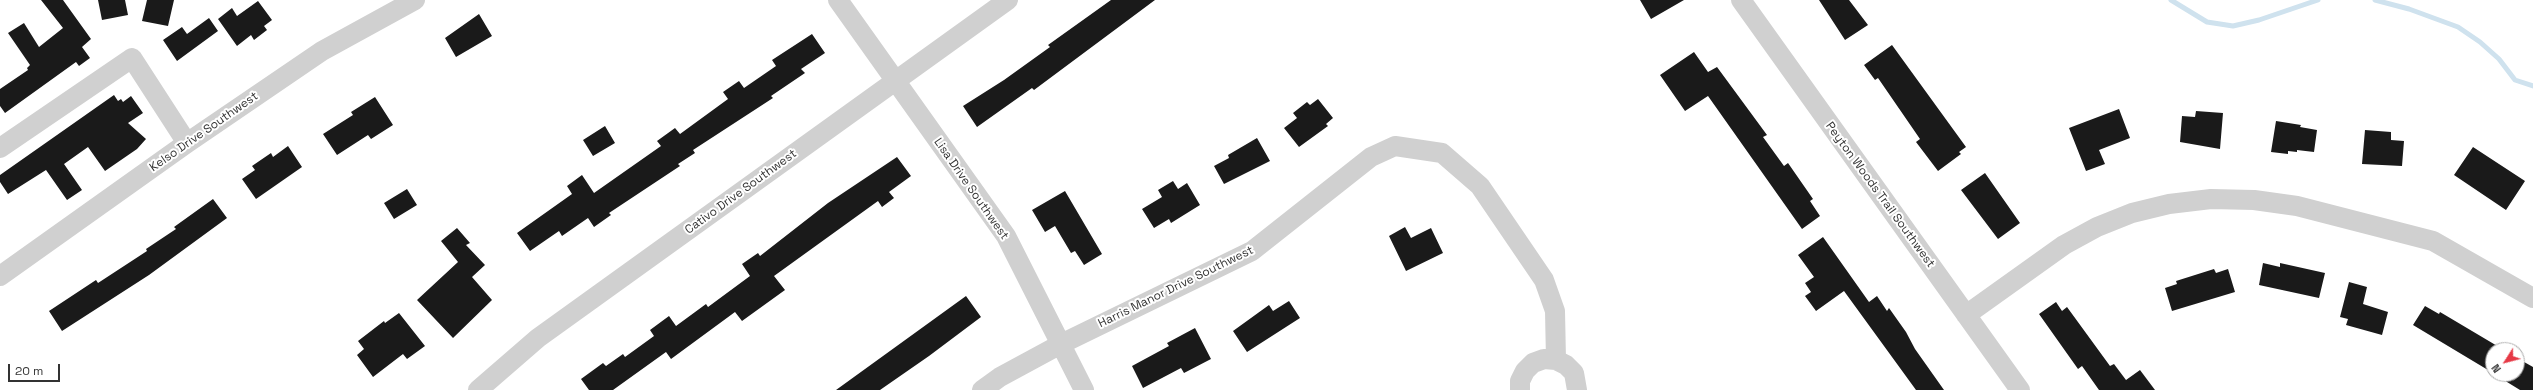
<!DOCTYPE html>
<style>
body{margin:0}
#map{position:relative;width:2533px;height:390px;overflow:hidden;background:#fff;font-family:"Space Grotesk",sans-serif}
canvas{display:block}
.north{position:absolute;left:2485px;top:342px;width:40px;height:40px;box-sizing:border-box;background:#fff;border:1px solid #adadad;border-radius:50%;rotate:234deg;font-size:11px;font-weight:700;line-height:16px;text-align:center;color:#333}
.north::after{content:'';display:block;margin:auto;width:14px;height:18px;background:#e63946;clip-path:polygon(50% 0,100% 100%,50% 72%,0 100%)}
.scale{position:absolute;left:8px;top:364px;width:52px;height:18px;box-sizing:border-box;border:2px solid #333;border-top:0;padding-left:5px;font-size:12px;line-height:14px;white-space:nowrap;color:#333;-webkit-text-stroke:3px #fff;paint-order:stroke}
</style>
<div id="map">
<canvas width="2533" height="390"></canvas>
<div class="north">N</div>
<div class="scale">20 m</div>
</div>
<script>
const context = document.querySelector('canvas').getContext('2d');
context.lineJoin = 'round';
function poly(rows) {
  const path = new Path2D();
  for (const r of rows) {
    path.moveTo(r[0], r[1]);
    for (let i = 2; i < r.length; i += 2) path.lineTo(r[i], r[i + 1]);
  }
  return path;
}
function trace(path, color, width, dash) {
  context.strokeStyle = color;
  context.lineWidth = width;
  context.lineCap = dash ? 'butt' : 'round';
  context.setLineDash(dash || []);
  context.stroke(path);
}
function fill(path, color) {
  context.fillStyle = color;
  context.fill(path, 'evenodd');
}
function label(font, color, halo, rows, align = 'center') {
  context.font = font + ' "Space Grotesk",sans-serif';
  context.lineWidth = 4;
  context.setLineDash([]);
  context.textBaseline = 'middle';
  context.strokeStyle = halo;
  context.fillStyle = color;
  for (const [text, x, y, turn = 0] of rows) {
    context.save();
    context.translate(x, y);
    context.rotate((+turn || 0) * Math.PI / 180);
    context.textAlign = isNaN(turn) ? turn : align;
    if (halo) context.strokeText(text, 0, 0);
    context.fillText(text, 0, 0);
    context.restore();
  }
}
const stream = poly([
 [2171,0,2207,22,2233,26,2259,20,2318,0],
 [2375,0,2409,9,2458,27,2480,42,2499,59,2515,80,2533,86]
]);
const building = poly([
 [41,0,63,0,91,39,82,47,90,58,79,66,76,62,5,113,0,106,0,89,28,70,27,68,30,65,8,33,24,23,39,47,63,28],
 [98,0,125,0,128,15,102,20],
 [147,0,174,0,168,26,142,21],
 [1111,0,1155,0,1034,90,1032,88,977,127,963,106,1004,80,1050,47,1048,45],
 [1640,0,1684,0,1651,19],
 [1819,0,1849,0,1868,25,1845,40],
 [258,1,272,20,264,26,267,30,254,40,251,35,237,46,218,19,232,8,237,16],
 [479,14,492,36,456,57,445,38],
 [209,18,218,31,177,61,163,40,182,27,187,34],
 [812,34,825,53,801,69,805,73,771,96,773,98,693,150,695,153,678,164,680,166,609,213,611,215,594,227,588,218,562,236,559,231,530,251,517,233,572,194,567,186,582,175,594,193,661,146,657,141,675,128,680,134,728,99,723,92,739,81,744,88,776,66,772,60],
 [1892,45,1966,147,1959,152,1961,154,1938,171,1916,142,1920,139,1878,78,1875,80,1864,65],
 [1694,52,1708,72,1717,67,1767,135,1763,137,1784,166,1788,163,1813,199,1810,201,1820,216,1802,229,1708,96,1685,111,1660,75],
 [114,95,118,101,121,99,123,102,131,96,143,113,128,123,146,139,137,149,105,171,88,147,64,164,82,190,67,200,46,170,8,194,0,182,0,175],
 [375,97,393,125,371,139,368,135,337,155,323,134,353,115,351,112],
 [1318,99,1333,118,1326,124,1328,126,1299,147,1284,128,1297,118,1293,113,1307,102,1310,105],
 [2119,109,2130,138,2099,150,2105,164,2086,171,2069,128],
 [2196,111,2223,113,2220,149,2180,142,2182,116,2195,117],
 [2276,121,2301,125,2300,127,2317,130,2314,152,2297,150,2297,152,2288,151,2288,154,2271,152],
 [605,126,615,143,593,156,583,140],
 [2365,130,2391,132,2391,140,2404,141,2402,166,2362,164],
 [1257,138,1270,161,1224,184,1214,166,1229,158,1228,155],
 [288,146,302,167,256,199,242,179,255,170,252,166,271,153,273,157],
 [2473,147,2525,181,2506,210,2454,175],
 [897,157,911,176,889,192,894,198,882,207,878,201,774,276,785,290,742,321,735,312,671,359,666,352,613,390,589,390,581,379,603,363,606,366,623,354,625,357,654,336,650,330,669,316,676,326,706,304,708,307,750,276,742,264,758,253,760,256,828,203],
 [1985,173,2020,223,1998,239,1961,190],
 [1173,181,1178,189,1187,183,1200,205,1171,223,1169,219,1154,228,1142,209,1162,197,1158,190],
 [407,189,417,205,394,219,384,203],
 [1065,191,1102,254,1084,265,1075,251,1071,253,1055,226,1045,232,1032,210],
 [213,199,227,218,149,275,62,331,49,311,96,280,98,283,147,251,146,249,176,229,174,227],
 [1405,227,1411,238,1431,228,1443,253,1406,271,1389,236],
 [457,228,470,243,466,245,485,265,472,277,492,300,453,338,417,300,458,262,441,241],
 [1823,237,1869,302,1877,296,1887,311,1889,308,1906,332,1915,349,1944,390,1916,390,1844,291,1816,311,1805,296,1811,292,1805,283,1814,277,1798,255],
 [2263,263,2280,267,2280,263,2325,273,2319,298,2259,285],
 [2214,269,2216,273,2228,269,2235,292,2172,311,2165,288,2177,284,2176,281],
 [2349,282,2367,287,2363,304,2388,312,2382,335,2346,325,2348,319,2340,317],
 [966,296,981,317,929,356,880,390,836,390],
 [1289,301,1300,318,1247,352,1233,331,1269,305,1273,311],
 [2056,302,2062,311,2067,307,2110,366,2114,364,2126,380,2140,370,2155,390,2099,390,2082,366,2078,369,2039,314],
 [2425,306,2439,314,2440,312,2504,350,2493,350,2493,373,2413,325],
 [399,313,425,346,407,359,403,354,373,377,357,355,364,349,358,341,384,321,385,323],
 [1195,328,1211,359,1184,373,1181,368,1143,388,1132,366,1169,346,1167,343],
 [2517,358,2533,367,2533,390,2520,390,2494,374,2517,374]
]);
const minor = poly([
 [838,0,1006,236,1084,390],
 [1741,0,2020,390],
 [0,148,132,58,187,143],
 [0,276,187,143,322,51,415,0],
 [1966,315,2064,245,2097,227,2132,213,2169,204,2211,199,2254,200,2297,206,2433,241,2533,298],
 [478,390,538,338,1008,0],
 [982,390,1000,377,1061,344,1252,251,1371,157,1395,146,1442,153,1480,186,1544,280,1555,311,1556,360],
 [1520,390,1520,381,1525,371,1533,363,1544,359,1556,360,1566,365,1574,373,1577,390]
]);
const streetNames = [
 ["Kelso Drive Southwest",204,132,-35],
 ["Lisa Drive Southwest",971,189,55],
 ["Cativo Drive Southwest",741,192,-36],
 ["Peyton Woods Trail Southwest",1880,195,54],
 ["Harris Manor Drive Southwest",1176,287,-26]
];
trace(stream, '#cfe2ee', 5);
fill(building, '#1a1a1a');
trace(minor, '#d0d0d0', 20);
label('12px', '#333', '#fff', streetNames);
</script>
